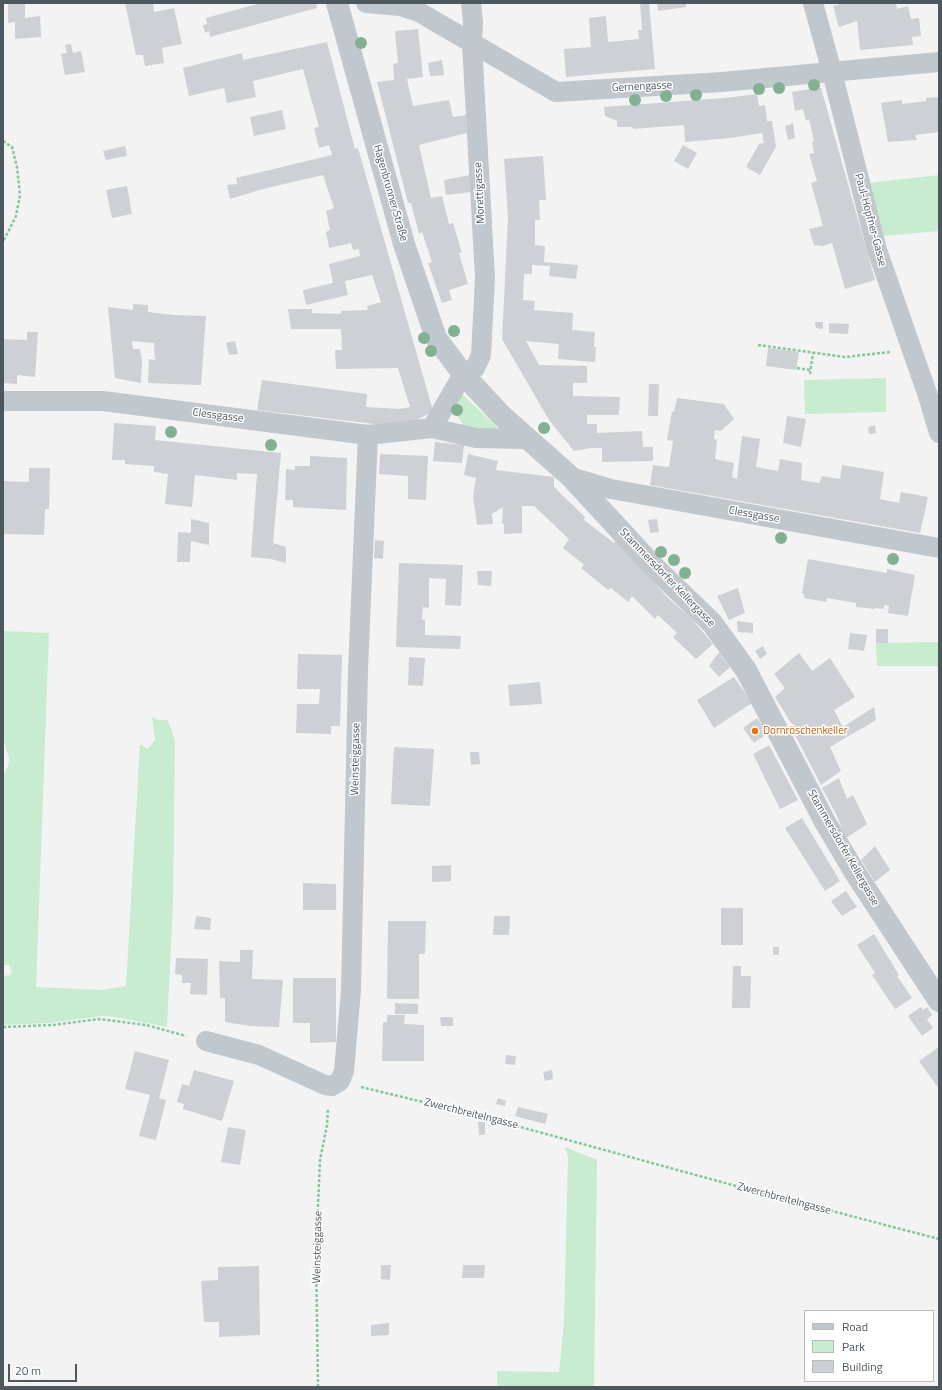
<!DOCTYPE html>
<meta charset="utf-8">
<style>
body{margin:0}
#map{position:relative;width:942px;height:1390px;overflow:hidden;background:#f4f3f3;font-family:"Titillium Web",sans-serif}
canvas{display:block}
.frame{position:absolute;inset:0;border:4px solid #4c585e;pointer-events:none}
.legend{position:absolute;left:804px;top:1310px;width:130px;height:72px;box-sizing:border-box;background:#fff;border:1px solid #b7bcbf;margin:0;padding:5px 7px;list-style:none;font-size:12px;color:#4c585e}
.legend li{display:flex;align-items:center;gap:8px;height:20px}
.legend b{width:20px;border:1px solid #b7bcbf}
.scale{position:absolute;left:8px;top:1364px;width:69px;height:18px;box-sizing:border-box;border:2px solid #4c585e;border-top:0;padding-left:5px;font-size:12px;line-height:14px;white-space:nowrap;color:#4c585e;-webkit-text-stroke:3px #fff;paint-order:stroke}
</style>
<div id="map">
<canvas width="942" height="1390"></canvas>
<div class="frame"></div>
<ul class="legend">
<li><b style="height:5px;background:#c0c8cd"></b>Road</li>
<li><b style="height:11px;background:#c7ecd0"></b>Park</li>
<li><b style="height:11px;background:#cdd0d4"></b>Building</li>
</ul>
<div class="scale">20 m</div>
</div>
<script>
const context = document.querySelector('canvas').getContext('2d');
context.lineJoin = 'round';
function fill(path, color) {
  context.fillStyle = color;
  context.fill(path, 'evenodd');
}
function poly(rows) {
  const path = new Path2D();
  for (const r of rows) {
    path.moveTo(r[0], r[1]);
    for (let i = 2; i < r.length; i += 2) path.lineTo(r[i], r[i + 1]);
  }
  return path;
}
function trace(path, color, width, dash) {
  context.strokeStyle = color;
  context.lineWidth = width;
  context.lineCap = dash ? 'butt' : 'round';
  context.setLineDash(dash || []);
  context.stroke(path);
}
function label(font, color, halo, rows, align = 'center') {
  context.font = font + ' "Titillium Web",sans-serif';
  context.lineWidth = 3;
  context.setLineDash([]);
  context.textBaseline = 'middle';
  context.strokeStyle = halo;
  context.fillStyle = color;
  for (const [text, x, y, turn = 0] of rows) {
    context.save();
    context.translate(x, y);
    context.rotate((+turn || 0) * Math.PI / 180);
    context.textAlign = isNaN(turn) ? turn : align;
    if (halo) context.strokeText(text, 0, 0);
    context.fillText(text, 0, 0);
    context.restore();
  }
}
const green = poly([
 [939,175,939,231,884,236,868,183],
 [886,378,886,412,805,414,804,380],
 [461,393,501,431,465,428,452,407],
 [3,631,49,633,36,987,102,990,126,986,140,744,147,749,152,744,155,739,152,717,158,720,167,720,171,728,175,741,173,904,167,1027,115,1017,102,1016,49,1023,3,1025,3,976,10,975,12,972,9,965,3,965,3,776,8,766,9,759,3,737],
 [939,642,939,666,877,666,876,643],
 [565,1147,597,1160,594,1387,497,1387,497,1371,559,1372,564,1322,568,1157]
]);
const building = poly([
 [8,3,25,3,25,18,40,16,41,37,15,39,15,22,8,23],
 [125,3,153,3,154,12,174,8,182,44,162,48,164,63,145,66,143,55,136,55],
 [261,3,316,3,317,8,210,37,209,31,205,33,203,25,207,24,206,18],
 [640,3,649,3,655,69,566,77,564,49,591,47,589,18,606,16,608,42,639,39,638,30,642,30],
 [657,3,686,3,686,7,658,11],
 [844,3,896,3,897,9,908,6,911,19,919,18,921,36,912,37,913,45,860,50,857,21,839,27,833,6],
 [418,29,423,77,407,79,413,106,449,100,453,117,466,115,467,133,419,145,431,198,442,196,449,224,453,223,462,253,459,253,468,284,449,290,452,300,442,303,428,263,432,262,422,232,419,234,411,203,408,203,377,82,394,80,393,64,398,63,395,31],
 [327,42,355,149,358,148,433,411,415,421,400,427,257,410,262,380,367,394,366,407,400,409,410,407,398,368,336,369,335,350,342,350,341,329,291,329,288,309,312,309,312,313,341,314,341,311,368,310,367,306,381,302,372,275,345,281,348,295,306,305,303,290,333,283,329,264,360,256,359,249,353,250,351,243,329,248,326,232,330,230,326,211,334,208,323,175,263,189,230,199,227,185,237,184,236,178,332,155,329,145,319,148,314,128,319,127,303,69,253,81,256,97,227,103,224,88,189,96,183,68,242,53,243,60],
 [71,44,73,53,81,51,85,72,65,75,61,54,67,53,65,45],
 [442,60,444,75,430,76,428,63],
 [816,88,821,88,875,280,845,289,832,243,823,246,814,245,809,229,823,226,811,183,817,181,809,154,814,153,812,142,814,141,809,119,806,121,803,109,795,111,792,92],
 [757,94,759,106,765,105,767,121,772,121,776,147,760,175,746,167,759,144,764,143,762,133,730,138,685,142,684,125,633,129,632,127,617,127,617,121,605,116,604,107,725,98],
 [939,97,939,132,915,135,917,140,888,142,881,103,902,100,902,104,926,101,926,98],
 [282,110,286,129,254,136,250,117],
 [793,123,795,138,788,140,785,126],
 [683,145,697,153,688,169,674,161],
 [125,146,127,156,106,160,103,151],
 [543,156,546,200,539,200,540,220,535,220,535,245,545,246,544,262,578,265,576,279,549,276,550,266,532,265,532,274,524,274,523,300,535,301,534,310,573,313,572,330,595,332,594,347,596,347,595,362,558,359,559,344,526,341,539,365,587,366,587,383,573,383,573,396,620,397,619,415,587,415,587,424,597,424,597,433,642,431,643,447,653,447,653,461,602,462,602,448,591,448,574,451,549,420,502,339,508,218,504,159],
 [470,175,471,192,446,195,444,180],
 [127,186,132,214,112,218,106,190],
 [133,304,148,305,148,312,174,315,206,316,201,385,148,383,149,359,155,360,154,343,132,341,133,349,140,349,142,360,141,383,115,378,108,307,133,310],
 [815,322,823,322,823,329,816,328],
 [829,323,849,324,848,334,829,333],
 [27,332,38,332,35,377,17,375,17,384,3,383,3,339,27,340],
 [235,341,238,354,229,355,226,343],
 [768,348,799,352,796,370,766,366],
 [649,384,659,384,658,416,648,416],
 [677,398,724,404,734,419,721,431,715,430,714,439,717,440,715,459,734,463,732,477,737,479,742,436,760,439,756,467,778,471,780,459,802,463,801,480,819,483,822,476,840,479,842,465,884,472,880,499,899,503,901,492,928,497,920,533,650,485,653,465,669,467,673,441,667,440,672,411,674,412],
 [787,416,806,419,801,447,783,443],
 [114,423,156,426,155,440,281,453,273,543,286,547,286,563,271,559,251,557,257,474,237,473,237,480,195,475,192,507,165,504,168,474,154,472,154,466,125,464,125,460,112,460],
 [875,425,876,433,869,434,868,427],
 [435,442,464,445,462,463,433,461],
 [380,454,428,456,426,500,408,499,408,476,379,474],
 [468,454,498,461,496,470,554,477,554,487,585,517,584,520,614,543,616,541,669,599,691,618,713,644,696,659,673,637,677,633,658,615,655,619,632,596,628,602,611,588,608,590,581,568,584,565,563,548,569,539,534,506,522,506,522,533,504,534,504,524,502,523,503,507,492,514,493,524,477,525,473,496,476,478,464,475],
 [310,456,347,458,346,510,293,507,293,500,285,500,286,469,295,470,295,466,310,466],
 [29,468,50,468,49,509,45,509,44,535,3,534,3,481,29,482],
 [191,519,209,523,209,545,191,541,190,562,177,562,178,532,191,533],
 [657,519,659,532,650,533,648,520],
 [375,540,384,541,383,559,374,558],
 [808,559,887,573,887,569,915,575,908,616,888,613,889,606,884,605,884,609,875,608,875,609,856,607,856,603,827,598,826,602,804,598,804,594,802,593],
 [399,563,463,565,461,606,445,605,446,579,429,578,429,608,423,607,422,619,425,620,425,635,461,636,460,649,396,647],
 [477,571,492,571,491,586,478,585],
 [738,588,745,613,729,620,717,596],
 [737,621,753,623,753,633,738,632],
 [876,629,888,629,888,643,876,643],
 [850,633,867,635,864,651,848,649],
 [763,646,767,654,760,659,755,651],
 [719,652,730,667,719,677,709,666],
 [799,653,812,671,830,658,855,697,834,710,843,727,874,707,876,720,830,747,841,771,821,785,794,733,796,731,775,697,785,688,774,674],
 [298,654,342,655,340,726,331,726,331,734,296,733,297,704,319,704,320,689,297,689],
 [409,657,425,658,423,686,408,685],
 [734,677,752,703,714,728,697,700],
 [540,682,542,704,510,706,508,685],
 [757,718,768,733,754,743,743,728],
 [769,745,798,800,780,809,753,754],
 [394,747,434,749,430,806,391,804],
 [470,752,479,752,480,764,471,765],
 [839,778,847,799,853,795,867,824,846,838,836,814,822,788],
 [802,818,840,881,825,891,785,828],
 [875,846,890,870,875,882,861,860],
 [451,865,451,881,432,882,432,866],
 [303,883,336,884,336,910,303,910],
 [846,891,857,907,842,916,831,901],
 [721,908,743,908,743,945,721,945],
 [196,916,211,918,210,930,194,929],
 [494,916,510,916,509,935,493,935],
 [388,921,426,921,425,954,419,954,419,999,387,999],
 [874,934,899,975,897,976,912,998,895,1009,872,975,875,973,857,945],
 [773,947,779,947,779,955,773,955],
 [240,950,253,950,252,979,283,980,279,1027,250,1026,225,1022,225,998,220,998,219,961,240,962],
 [176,958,208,959,207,995,190,994,191,983,182,983,182,975,175,974],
 [733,966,741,966,741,976,751,976,750,1008,732,1008],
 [293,978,336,978,336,1042,310,1043,310,1023,293,1023],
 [395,1003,418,1004,418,1014,395,1014],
 [921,1007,923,1010,927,1007,932,1015,927,1019,933,1028,922,1036,908,1016],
 [387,1015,405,1015,404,1024,424,1025,424,1061,382,1061,383,1022,387,1022],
 [440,1017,453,1017,453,1026,441,1026],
 [939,1047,939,1089,919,1061],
 [135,1051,169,1060,159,1098,166,1100,156,1140,139,1136,150,1095,125,1089],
 [506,1055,516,1056,515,1065,505,1064],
 [194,1070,234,1081,222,1121,183,1109,184,1104,177,1102,182,1084,189,1086],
 [552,1070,553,1079,545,1081,543,1072],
 [498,1098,506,1101,505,1106,496,1104],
 [518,1107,548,1114,545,1124,515,1116],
 [478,1122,485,1122,485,1135,479,1135],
 [228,1127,246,1130,240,1165,221,1162],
 [381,1265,391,1265,390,1280,381,1279],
 [463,1265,485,1265,484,1278,462,1278],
 [259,1266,260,1335,219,1337,219,1322,204,1322,201,1281,218,1280,218,1267],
 [389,1323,389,1335,371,1336,371,1325]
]);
const path = poly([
 [3,141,12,147,17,167,20,195,16,216,3,242],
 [758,345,845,357,890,352],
 [797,368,810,370],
 [810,374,813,353],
 [3,1027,53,1025,99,1019,146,1025,186,1036],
 [361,1087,473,1114,736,1186,939,1239],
 [318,1387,316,1252,320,1160,327,1125,328,1108]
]);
const minor = poly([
 [366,3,400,6,419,12,556,92,722,82,939,62],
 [813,3,832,72,877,250,927,393,939,433],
 [3,401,103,401,368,435,432,428,476,438,526,439],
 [432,428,463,374,475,368,481,355,485,278,472,44,473,22,471,3],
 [571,477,611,489,939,548],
 [206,1041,259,1055,325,1085,332,1086,340,1081,344,1071,351,990,358,670,368,435]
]);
const tertiary = poly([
 [337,3,404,244,436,338,463,374,501,415,571,477,654,567,712,623,746,670,825,822,854,871,939,1001]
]);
const trees = [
 [361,43],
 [814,85],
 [779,88],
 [759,89],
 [696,95],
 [666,96],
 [635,100],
 [454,331],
 [424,338],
 [431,351],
 [457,410],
 [544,428],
 [171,432],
 [271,445],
 [781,538],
 [661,552],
 [893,559],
 [674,560],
 [685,573]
];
const markers = [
 [755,731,4,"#e8710a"]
];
const streetNames = [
 ["Gernengasse",642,87,-3],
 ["Hagenbrunner Straße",390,193,74],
 ["Morettigasse",480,193,-93],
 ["Paul-Hopfner-Gasse",870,220,75],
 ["Clessgasse",218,416,7],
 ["Clessgasse",754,515,10],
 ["Stammersdorfer Kellergasse",667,578,46],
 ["Weinsteiggasse",356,759,-89],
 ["Stammersdorfer Kellergasse",843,848,60],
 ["Zwerchbreitelngasse",471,1114,14],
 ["Zwerchbreitelngasse",784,1199,15],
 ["Weinsteiggasse",318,1247,-89]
];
const foodNames = [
 ["Dornröschenkeller",763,731]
];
fill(green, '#c7ecd0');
fill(building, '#cdd0d4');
trace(path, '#83c79c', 2.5, [3, 2]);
trace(minor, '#c0c8cd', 20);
trace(tertiary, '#c0c8cd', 22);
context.fillStyle = '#81b092';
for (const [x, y] of trees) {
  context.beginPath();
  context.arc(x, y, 6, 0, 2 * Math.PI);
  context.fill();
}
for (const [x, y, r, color] of markers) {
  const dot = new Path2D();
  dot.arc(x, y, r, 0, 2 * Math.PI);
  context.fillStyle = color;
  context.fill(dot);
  trace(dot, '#fff', 1.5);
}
label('11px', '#4c585e', '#fff', streetNames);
label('11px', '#c56008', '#fff', foodNames, 'left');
</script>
